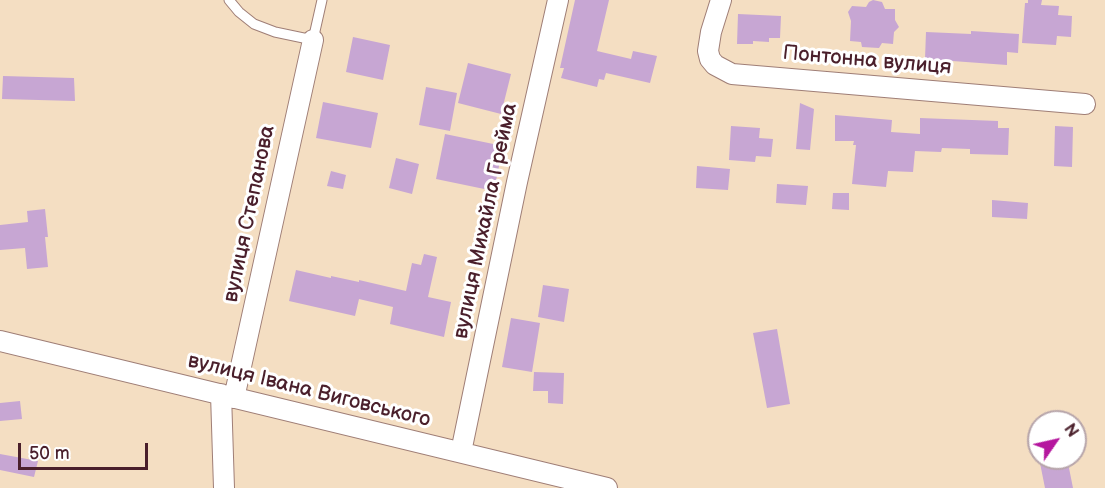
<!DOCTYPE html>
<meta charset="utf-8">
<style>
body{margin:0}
#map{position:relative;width:1105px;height:488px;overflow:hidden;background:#f4dec2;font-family:"Balsamiq Sans",sans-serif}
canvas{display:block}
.north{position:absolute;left:1027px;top:410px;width:60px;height:60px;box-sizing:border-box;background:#fff;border:2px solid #b7a5aa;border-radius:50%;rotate:56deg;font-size:16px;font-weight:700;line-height:24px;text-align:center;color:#4a1f2b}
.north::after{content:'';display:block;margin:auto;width:21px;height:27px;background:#b5179e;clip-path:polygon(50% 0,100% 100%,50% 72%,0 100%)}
.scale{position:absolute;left:18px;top:443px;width:130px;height:27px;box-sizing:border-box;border:3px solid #4a1f2b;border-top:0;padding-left:8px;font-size:18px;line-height:21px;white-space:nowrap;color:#4a1f2b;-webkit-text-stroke:4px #fff;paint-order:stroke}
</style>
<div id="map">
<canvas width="1105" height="488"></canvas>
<div class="north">N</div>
<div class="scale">50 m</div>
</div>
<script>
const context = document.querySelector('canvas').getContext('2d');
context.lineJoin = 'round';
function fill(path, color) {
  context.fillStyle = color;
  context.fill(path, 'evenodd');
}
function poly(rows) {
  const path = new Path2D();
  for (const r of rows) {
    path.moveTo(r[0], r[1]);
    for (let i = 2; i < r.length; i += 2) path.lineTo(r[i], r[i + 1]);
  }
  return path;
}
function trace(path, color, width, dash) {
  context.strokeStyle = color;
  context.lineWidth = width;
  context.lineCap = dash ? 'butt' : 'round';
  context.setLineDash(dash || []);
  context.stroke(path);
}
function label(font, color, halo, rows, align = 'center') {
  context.font = font + ' "Balsamiq Sans",sans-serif';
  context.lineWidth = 6;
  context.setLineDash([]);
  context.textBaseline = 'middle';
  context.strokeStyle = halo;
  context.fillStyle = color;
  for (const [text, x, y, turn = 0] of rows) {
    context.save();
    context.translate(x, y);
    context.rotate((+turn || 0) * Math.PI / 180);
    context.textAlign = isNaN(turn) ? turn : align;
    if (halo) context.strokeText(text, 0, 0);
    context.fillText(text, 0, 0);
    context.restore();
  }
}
const building = poly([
 [575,0,609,0,597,51,631,59,633,51,657,56,650,83,606,73,604,80,599,79,597,87,561,78,564,68,560,68],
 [873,0,882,2,885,9,895,9,895,20,899,27,894,32,893,44,882,43,879,48,862,47,861,42,850,41,851,21,848,12,852,6,866,7,869,2],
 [1028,0,1042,0,1041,5,1059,6,1058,15,1072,16,1071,37,1057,36,1056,45,1022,43,1025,3,1028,3],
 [738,14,781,16,780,38,769,38,769,42,753,41,753,44,737,44],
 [971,31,1019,34,1018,53,1007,52,1007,65,925,59,926,32,971,34],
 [353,37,390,45,383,80,346,72],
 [468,63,511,74,501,114,458,103],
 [3,76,74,78,75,101,2,99],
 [426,87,457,93,450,131,419,125],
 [323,102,378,113,371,148,316,138],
 [800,103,814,109,810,150,796,149],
 [835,115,892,120,891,132,920,134,920,118,998,121,998,128,1009,128,1008,155,970,154,970,149,942,148,941,152,915,151,913,172,888,171,886,187,852,184,856,145,853,145,854,141,835,141],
 [731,126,760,128,759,138,773,139,771,157,756,156,755,162,729,160],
 [1055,126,1073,127,1072,167,1054,166],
 [445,134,503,146,494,191,436,179],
 [396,158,419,164,412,194,389,188],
 [697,166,730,169,728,190,696,188],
 [331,171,346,175,343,189,327,186],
 [777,184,808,186,806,205,776,203],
 [833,193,849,193,849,210,832,209],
 [992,200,1028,203,1027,219,992,217],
 [45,209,48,237,45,237,48,267,27,269,25,248,0,250,0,225,28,222,27,211],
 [424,254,437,257,428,297,451,302,444,337,390,324,393,307,359,299,355,316,289,301,296,270,331,278,331,276,359,282,359,280,406,291,412,263,421,265],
 [543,285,569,289,564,322,538,317],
 [511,318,540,323,532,372,502,367],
 [777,329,790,404,767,408,753,333],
 [534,372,564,373,563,404,548,403,548,391,533,391],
 [20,401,22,419,0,421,0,403],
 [0,454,38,461,34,477,0,470],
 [1039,458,1067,458,1073,488,1045,488]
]);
const lane = poly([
 [229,0,239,12,254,24,275,32,313,40,322,0]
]);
const street = poly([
 [721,0,711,32,708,51,710,59,715,65,732,74,1085,104],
 [0,341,607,488],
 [221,394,224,488],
 [234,398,313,40],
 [461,452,517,182,558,0]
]);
const streetNames = [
 ["Понтонна вулиця",867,61,5],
 ["вулиця Степанова",250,214,-78],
 ["вулиця Михайла Грейма",486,221,-78],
 ["вулиця Івана Виговського",309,391,14]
];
fill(building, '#c7a6d3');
trace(lane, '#9f7e76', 11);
trace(street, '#9f7e76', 22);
trace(lane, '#fff', 9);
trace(street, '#fff', 20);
label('21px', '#4a1f2b', '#fff', streetNames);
</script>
